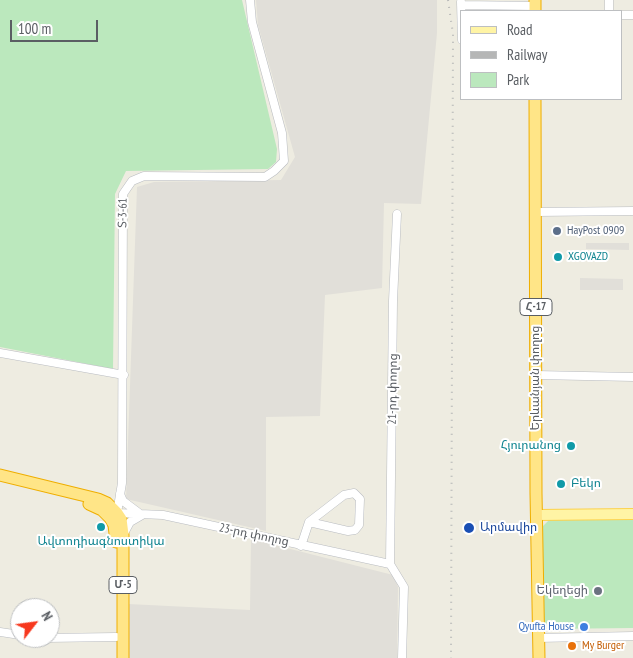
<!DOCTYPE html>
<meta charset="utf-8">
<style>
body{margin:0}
#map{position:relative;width:633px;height:658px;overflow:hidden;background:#eeece1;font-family:"PT Sans Narrow",sans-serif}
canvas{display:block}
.legend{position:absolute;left:460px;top:10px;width:162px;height:90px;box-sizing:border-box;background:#fff;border:1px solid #bdbfc1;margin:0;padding:6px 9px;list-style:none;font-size:15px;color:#5a5e63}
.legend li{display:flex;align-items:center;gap:10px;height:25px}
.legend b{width:25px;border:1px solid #bdbfc1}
.north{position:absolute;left:10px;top:598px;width:50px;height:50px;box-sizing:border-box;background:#fff;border:1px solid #bdbfc1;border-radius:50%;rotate:60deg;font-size:14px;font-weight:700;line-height:20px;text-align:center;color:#5a5e63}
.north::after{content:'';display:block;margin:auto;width:18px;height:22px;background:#f7381e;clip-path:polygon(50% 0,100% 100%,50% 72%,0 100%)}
.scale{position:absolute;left:10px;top:20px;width:88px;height:22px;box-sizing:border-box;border:2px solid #5a5e63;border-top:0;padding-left:6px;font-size:15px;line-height:18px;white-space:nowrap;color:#5a5e63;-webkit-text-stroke:4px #fff;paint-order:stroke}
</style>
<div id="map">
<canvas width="633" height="658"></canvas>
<ul class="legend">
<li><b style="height:6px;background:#fff4a5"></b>Road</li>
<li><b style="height:6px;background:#b5b6b6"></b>Railway</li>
<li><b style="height:14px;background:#bbe8bd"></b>Park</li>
</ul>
<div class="north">N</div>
<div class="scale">100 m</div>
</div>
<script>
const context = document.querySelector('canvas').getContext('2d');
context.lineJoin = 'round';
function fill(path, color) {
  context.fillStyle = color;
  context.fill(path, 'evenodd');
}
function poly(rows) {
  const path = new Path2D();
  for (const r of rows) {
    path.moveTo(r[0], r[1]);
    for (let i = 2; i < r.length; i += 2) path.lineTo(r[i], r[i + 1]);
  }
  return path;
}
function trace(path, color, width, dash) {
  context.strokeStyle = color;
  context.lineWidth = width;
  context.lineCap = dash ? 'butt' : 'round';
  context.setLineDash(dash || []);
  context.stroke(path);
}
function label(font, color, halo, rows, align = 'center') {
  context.font = font + ' "PT Sans Narrow","Noto Sans Armenian",sans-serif';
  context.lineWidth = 4;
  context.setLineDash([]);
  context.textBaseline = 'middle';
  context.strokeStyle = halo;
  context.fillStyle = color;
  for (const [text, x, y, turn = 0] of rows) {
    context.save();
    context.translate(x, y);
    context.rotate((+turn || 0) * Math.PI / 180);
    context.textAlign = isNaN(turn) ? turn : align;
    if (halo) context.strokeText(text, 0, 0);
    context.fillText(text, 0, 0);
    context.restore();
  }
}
const industrial = poly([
 [256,0,437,0,437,33,421,204,384,203,382,288,325,295,320,416,266,417,266,531,126,499,137,187,154,182,281,180,295,157,258,25],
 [586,243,629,243,629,250,586,249],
 [580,278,623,279,623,290,580,290],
 [251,539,393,575,398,587,397,658,127,658,128,604,250,610]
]);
const green = poly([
 [0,0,242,0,277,149,276,162,268,169,126,171,115,194,113,369,0,347],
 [552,517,633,517,633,628,544,629,542,527]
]);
const minor = poly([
 [250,0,252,22,282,133,284,161,274,171,265,177,144,176,132,181,123,194,122,483,117,513,163,515,390,564],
 [609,0,609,11],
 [461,2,462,40],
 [461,5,535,6],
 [622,15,633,15],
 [536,212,633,211],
 [0,353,124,375],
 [536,375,633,377],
 [120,494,123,501,139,513],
 [123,535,130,522,142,515],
 [301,546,309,522,344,495,354,493,360,499,359,525,355,530,348,531,309,522],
 [390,564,393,301,397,214],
 [390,564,404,587,402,658],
 [0,632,20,635],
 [46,638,116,637],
 [538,638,633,636]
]);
const major = poly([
 [537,515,633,514]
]);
const highway = poly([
 [535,0,535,11],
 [535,99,536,493,539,658],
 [0,475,98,499,107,503,117,513,121,519,123,535,123,658],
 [89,504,102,510,110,518,114,525,116,542]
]);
const rail = poly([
 [448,0,453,34,451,658]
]);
const markers = [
 [557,231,5,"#5c6f8a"],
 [558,257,5,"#0f9aa8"],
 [571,446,5,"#0f9aa8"],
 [561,484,5,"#0f9aa8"],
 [101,527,5,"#0f9aa8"],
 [469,528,6,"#1a4fb4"],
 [598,591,5,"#6b7280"],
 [584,627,5,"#3f7fe0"],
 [572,646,5,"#e8710a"]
];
const shields = [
 [536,307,32],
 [123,585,28]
];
const shieldNames = [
 ["Հ-17",536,307],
 ["Մ-5",123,585]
];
const streetNames = [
 ["Տ-3-61",123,213,-89],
 ["Երևանյան փողոց",536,378,-90],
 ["21-րդ փողոց",393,389,-89],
 ["23-րդ փողոց",254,535,12]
];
const serviceNames = [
 ["HayPost 0909",567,231]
];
const cultureNames = [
 ["XGOVAZD",568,257],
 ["Հյուրանոց",561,446,"right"],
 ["Բեկո",571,484],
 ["Ավտոդիագնոստիկա",101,542,"center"]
];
const transitNames = [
 ["Արմավիր",480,528]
];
const worshipNames = [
 ["Եկեղեցի",588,591]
];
const shopNames = [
 ["Qyufta House",574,627]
];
const foodNames = [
 ["My Burger",582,646]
];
fill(industrial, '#e1dfd9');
fill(green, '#bbe8bd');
trace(minor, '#b9bcc1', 9);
trace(major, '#fcd24c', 12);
trace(highway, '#efae00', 13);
trace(minor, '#fff', 8);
trace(major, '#fff4a5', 10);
trace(highway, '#ffe587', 11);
trace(rail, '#b5b6b6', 2, [1, 6]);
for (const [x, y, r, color] of markers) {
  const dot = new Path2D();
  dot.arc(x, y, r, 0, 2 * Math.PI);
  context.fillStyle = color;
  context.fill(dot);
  trace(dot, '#fff', 2);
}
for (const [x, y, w] of shields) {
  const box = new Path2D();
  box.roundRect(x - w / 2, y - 8.5, w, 17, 4);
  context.fillStyle = '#fff';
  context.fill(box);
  trace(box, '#5a5e63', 1);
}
label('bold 11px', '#5a5e63', null, shieldNames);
label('12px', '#5a5e63', '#fff', streetNames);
label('12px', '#4e5e75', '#fff', serviceNames, 'left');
label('12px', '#0d838f', '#fff', cultureNames, 'left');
label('12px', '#164399', '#fff', transitNames, 'left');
label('12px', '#5b616d', '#fff', worshipNames, 'right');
label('12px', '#366cbe', '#fff', shopNames, 'right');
label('12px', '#c56008', '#fff', foodNames, 'left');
</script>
